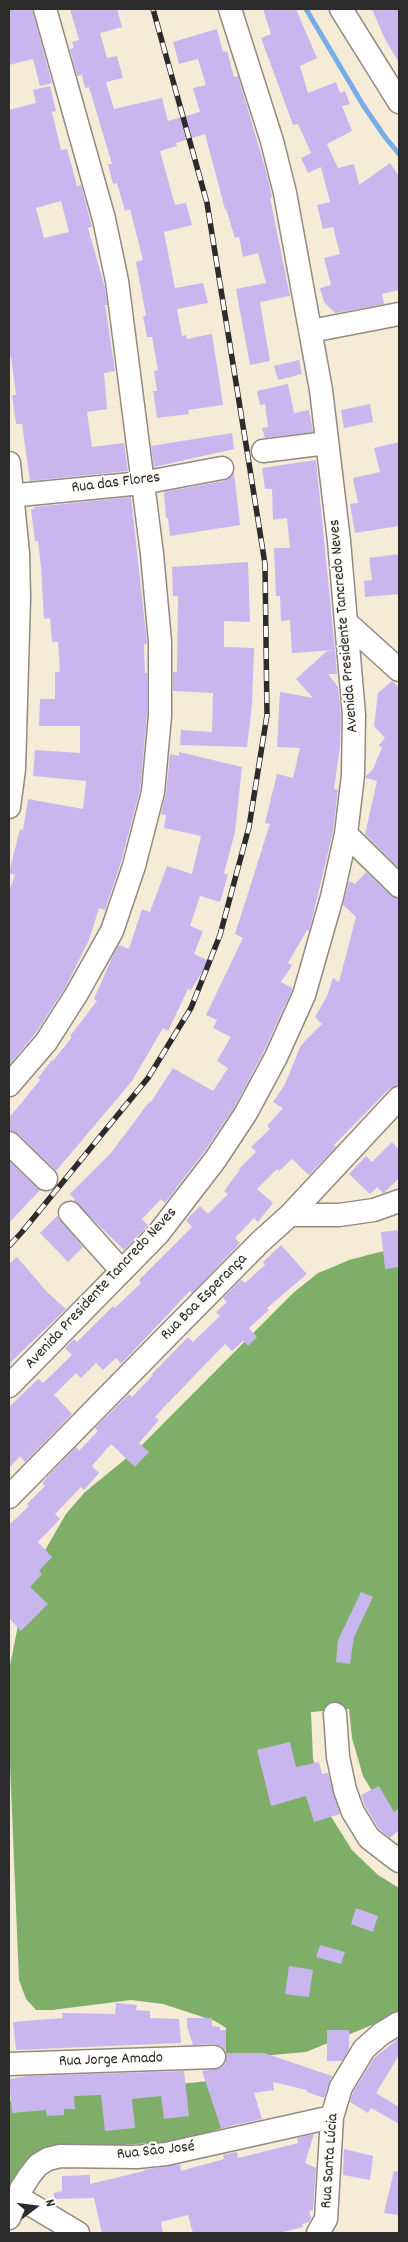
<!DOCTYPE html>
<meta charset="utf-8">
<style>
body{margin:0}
#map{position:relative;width:408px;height:2242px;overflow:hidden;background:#f6ebd7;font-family:Dekko,sans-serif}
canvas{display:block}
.frame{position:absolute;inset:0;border:10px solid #2b2b2b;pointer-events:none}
.north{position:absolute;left:10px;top:2182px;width:50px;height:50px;-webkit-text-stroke:4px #fdfcf7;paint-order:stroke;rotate:75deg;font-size:14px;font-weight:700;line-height:20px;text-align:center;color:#2b2b2b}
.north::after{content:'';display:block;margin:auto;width:18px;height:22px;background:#2b2b2b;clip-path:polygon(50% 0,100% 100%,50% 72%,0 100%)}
</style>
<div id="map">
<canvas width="408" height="2242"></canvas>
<div class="frame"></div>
<div class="north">N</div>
</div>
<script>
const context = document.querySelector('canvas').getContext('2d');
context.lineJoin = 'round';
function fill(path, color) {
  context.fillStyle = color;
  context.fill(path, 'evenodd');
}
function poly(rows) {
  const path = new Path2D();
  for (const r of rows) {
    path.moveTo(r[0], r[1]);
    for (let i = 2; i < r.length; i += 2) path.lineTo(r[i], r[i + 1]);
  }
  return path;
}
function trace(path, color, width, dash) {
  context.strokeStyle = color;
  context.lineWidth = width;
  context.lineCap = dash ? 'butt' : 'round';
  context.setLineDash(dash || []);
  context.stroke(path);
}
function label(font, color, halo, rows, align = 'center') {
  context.font = font + ' Dekko,sans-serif';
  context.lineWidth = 4;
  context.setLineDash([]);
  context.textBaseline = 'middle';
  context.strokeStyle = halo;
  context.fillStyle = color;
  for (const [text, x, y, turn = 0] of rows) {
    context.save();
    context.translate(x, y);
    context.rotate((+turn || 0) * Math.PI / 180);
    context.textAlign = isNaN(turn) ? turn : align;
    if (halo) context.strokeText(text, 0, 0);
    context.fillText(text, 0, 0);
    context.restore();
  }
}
const forest = poly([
 [399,1247,399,1828,388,1817,363,1776,352,1738,349,1709,311,1712,313,1759,330,1815,352,1850,378,1875,399,1888,399,2014,306,2052,226,2059,226,2028,215,2021,163,2004,131,2000,52,2010,36,2010,26,1999,19,1980,9,1741,9,1671,19,1620,41,1557,66,1514,85,1492,139,1448,293,1293,318,1273,333,1267,349,1260],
 [239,2078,248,2120,181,2141,91,2147,28,2161,9,2188,9,2101]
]);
const stream = poly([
 [306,9,363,105,385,137,399,154]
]);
const building = poly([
 [9,9,32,9,52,83,40,86,33,59,9,65],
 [70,9,117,9,122,27,100,33,107,58,117,56,123,78,106,82,114,109,162,98,168,121,200,112,193,88,206,85,198,59,179,64,173,42,217,29,223,52,227,51,234,77,238,76,266,171,272,197,270,198,290,296,260,302,270,361,250,365,236,289,266,283,258,253,243,257,239,237,235,238,226,209,225,209,205,134,176,143,177,146,160,151,175,205,186,203,192,225,164,232,175,288,203,283,208,303,177,309,182,336,186,335,187,339,212,334,223,405,188,410,189,414,157,418,153,391,157,391,154,371,158,370,152,337,147,337,143,316,146,316,136,262,143,260,130,209,125,211,117,183,113,184,108,164,112,164,89,87,85,88,82,75,77,76,70,49,74,48,72,42,79,40],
 [263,9,296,9,317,58,300,66,308,93,336,82,340,93,345,91,350,104,342,106,352,131,327,144,338,168,354,164,359,185,390,163,399,176,399,290,382,294,384,304,335,313,324,302,320,288,331,285,324,258,340,254,333,227,323,229,317,205,330,202,321,167,308,173,301,158,311,153,298,124,293,125,261,38,271,34],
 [372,9,399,9,399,63,385,39],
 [50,86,56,111,52,112,61,150,67,149,77,186,81,185,92,227,88,228,105,288,107,305,105,305,115,371,104,373,107,409,87,412,92,447,124,443,128,471,30,481,22,424,16,424,12,395,16,395,11,357,9,357,9,110,36,103,33,90],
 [61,201,69,232,44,238,36,208],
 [299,360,302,374,278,380,274,366],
 [288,384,294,413,309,410,313,432,265,438,262,428,268,427,265,404,260,405,257,391],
 [370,404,373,422,344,428,341,410],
 [232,433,234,449,154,467,151,446],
 [399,442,399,526,355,533,350,504,358,503,353,478,380,472,374,448],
 [316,460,335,650,292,653,290,620,281,621,280,596,276,596,274,548,290,548,287,518,273,520,272,489,265,489,262,468],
 [234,473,240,525,170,536,168,518,166,518,164,492,224,481],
 [131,497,147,643,144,645,145,673,147,673,147,715,140,790,121,862,105,910,99,908,89,940,65,988,35,1034,9,1065,9,891,15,875,9,873,20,829,23,830,28,799,83,809,86,781,33,776,35,750,80,753,80,726,39,726,40,699,55,699,55,672,60,672,58,642,52,642,50,618,44,619,41,567,38,541,35,541,31,509,35,509,34,507],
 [399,554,399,594,365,597,364,581,372,580,369,558],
 [248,562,250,622,224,621,224,647,254,648,252,705,247,747,180,745,181,730,212,732,213,693,173,691,173,672,177,672,178,596,173,596,172,567],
 [335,650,337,674,328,674,338,687,341,715,340,746,334,789,338,790,333,832,309,931,307,930,288,963,292,965,281,982,292,988,292,990,264,1051,235,1106,204,1152,165,1203,161,1199,142,1219,148,1225,124,1250,74,1201,75,1199,70,1194,111,1153,150,1101,151,1102,173,1068,213,1091,228,1068,217,1061,231,1037,213,1028,217,1020,206,1015,243,938,235,934,270,824,265,823,277,774,293,778,300,748,277,747,280,692,313,698,296,679,327,651],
 [392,681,399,687,399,868,365,834,377,781,366,778,366,776,373,769,382,748,379,745,385,738,374,726,378,693],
 [179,752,242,767,235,832,224,873,228,875,220,902,200,896,190,926,203,931,194,954,209,961,191,990,188,989,168,1031,163,1028,132,1081,56,1171,18,1134,9,1130,9,1118,40,1080,38,1078,52,1060,53,1061,72,1037,70,1036,97,1001,94,999,114,953,119,945,129,949,142,909,150,912,167,866,192,874,201,836,164,828,166,815,161,814,166,793,170,754,179,756],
 [366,872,390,895,399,899,399,1085,389,1089,334,1145,336,1147,309,1175,292,1159,279,1171,277,1169,257,1189,273,1203,258,1222,254,1218,235,1238,240,1243,192,1293,190,1291,121,1364,116,1358,103,1370,96,1363,81,1378,76,1373,54,1395,72,1414,25,1462,20,1456,9,1468,9,1407,38,1379,43,1383,72,1355,65,1348,74,1339,77,1342,113,1306,115,1308,141,1283,139,1280,192,1227,186,1220,200,1206,208,1214,228,1194,224,1191,240,1170,239,1169,256,1152,251,1147,270,1129,267,1126,283,1108,273,1102,285,1084,301,1045,322,1024,315,1017,327,996,333,978,339,982,356,917,343,905,349,881,355,884],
 [392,1142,399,1150,399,1178,385,1192,383,1193,377,1187,370,1194,349,1174,366,1156,372,1162],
 [9,1161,40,1190,9,1223],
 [57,1216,83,1247,68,1262,40,1233],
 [399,1230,399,1267,385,1269,381,1232],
 [281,1245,307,1274,267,1308,269,1310,249,1328,257,1337,248,1346,243,1341,232,1351,225,1344,165,1406,155,1417,159,1420,139,1443,149,1452,135,1467,111,1444,92,1466,99,1473,84,1490,81,1487,55,1514,60,1519,38,1542,52,1557,39,1571,42,1574,30,1587,48,1604,21,1631,9,1618,9,1525,29,1506,27,1504,45,1486,42,1483,51,1473,76,1447,79,1451,98,1431,95,1428,129,1394,132,1397,153,1375,152,1374,188,1337,193,1342,220,1316,216,1312,227,1302,223,1298,241,1280,245,1283,265,1265,263,1262],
 [17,1257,48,1293,66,1309,9,1364,9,1264],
 [361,1592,373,1597,354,1637,350,1664,336,1662,338,1640],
 [290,1742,296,1767,319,1762,322,1774,328,1773,340,1814,314,1822,306,1796,271,1806,257,1750],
 [379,1786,394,1812,399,1808,399,1830,390,1838,379,1829,365,1806,361,1795],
 [356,1908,378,1916,373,1932,351,1924],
 [320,1945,345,1952,341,1964,316,1957],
 [289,1966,313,1970,309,1997,285,1994],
 [116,2003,137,2005,136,2010,150,2011,150,2018,179,2019,181,2043,16,2050,13,2022,63,2018,62,2013,115,2014],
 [187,2018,212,2018,212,2026,220,2027,220,2030,226,2030,226,2051,221,2046,214,2044,193,2045,187,2026],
 [327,2030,349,2030,349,2049,342,2061,327,2061],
 [399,2038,399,2055,376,2093,399,2107,399,2124,371,2108,368,2113,350,2102,353,2092,374,2058],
 [226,2053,264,2053,332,2076,324,2098,307,2092,307,2090,273,2082,274,2090,254,2093,262,2119,221,2128,202,2071,221,2068,226,2063],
 [184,2071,189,2116,164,2119,161,2096,132,2099,135,2128,105,2131,101,2095,74,2096,75,2109,64,2109,64,2115,47,2116,46,2110,12,2113,9,2079,28,2076],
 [314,2134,305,2163,316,2168,313,2210,309,2211,311,2218,309,2222,302,2224,303,2227,279,2233,193,2233,188,2215,161,2222,163,2233,102,2233,94,2198,54,2199,54,2193,62,2191,62,2176,90,2175,90,2184,144,2171,143,2170,180,2164,181,2171,224,2159,223,2155,237,2152,238,2158,298,2143,297,2138],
 [344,2149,373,2156,370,2180,343,2175],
 [394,2171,399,2172,399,2215,384,2213]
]);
const minor = poly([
 [341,9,399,102],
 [311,331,399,314],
 [263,451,327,443],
 [9,463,18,553,19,598,14,769,9,807],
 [9,496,142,483,222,468],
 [347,623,399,670],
 [346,834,399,886],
 [9,1085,46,1042,76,995,112,931,134,866,153,792,160,716,160,642,152,554,117,281,104,219,45,9],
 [9,1143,46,1179],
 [70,1213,121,1270],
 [290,1215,339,1215,374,1210,399,1201],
 [9,1386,158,1234,215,1160,246,1113,276,1057,304,995,332,897,346,834,353,775,354,715,339,541,321,390,285,193,272,141,230,9],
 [9,1497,175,1328,260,1242,290,1215,399,1098],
 [335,1714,338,1757,345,1790,353,1812,369,1838,399,1861],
 [9,2064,214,2057],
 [18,2197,78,2233],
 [9,2218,21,2189,30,2175,38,2165,48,2159,60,2156,137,2157,166,2154,332,2117],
 [318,2233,326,2219,332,2117,341,2087,364,2049,381,2034,399,2023]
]);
const rail = poly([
 [9,1246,22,1232,148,1078,191,1008,220,935,249,827,267,715,265,564,248,457,207,203,153,9]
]);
const streetNames = [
 ["Rua das Flores",116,484,-7],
 ["Avenida Presidente Tancredo Neves",345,626,-95],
 ["Avenida Presidente Tancredo Neves",102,1289,-47],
 ["Rua Boa Esperança",205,1298,-45],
 ["Rua Jorge Amado",111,2061,-2],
 ["Rua São José",156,2152,-6],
 ["Rua Santa Lúcia",331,2161,-86]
];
fill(forest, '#7eae68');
trace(stream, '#78aee7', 5);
fill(building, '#cab6ee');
trace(minor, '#908b81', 25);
trace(minor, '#fff', 22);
trace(rail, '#2b2b2b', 5.5);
trace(rail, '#fdfcf7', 4, [11]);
label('16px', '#2b2b2b', '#fdfcf7', streetNames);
</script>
